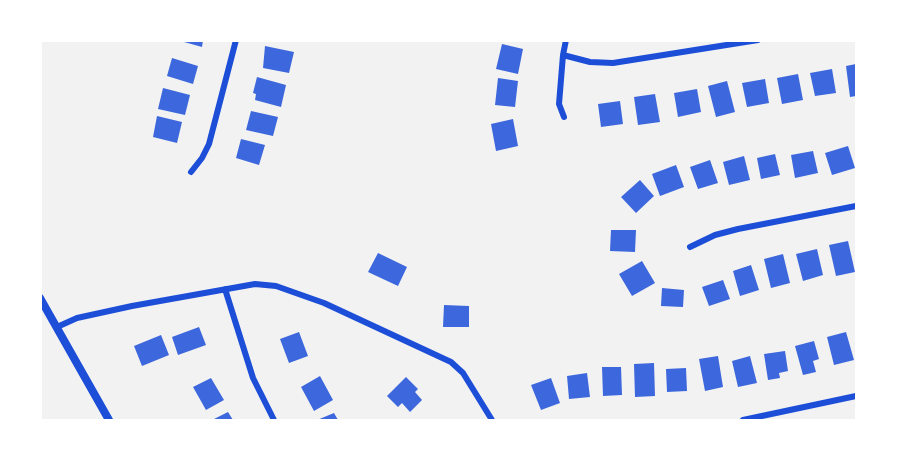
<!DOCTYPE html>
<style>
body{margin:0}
#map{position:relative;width:897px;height:461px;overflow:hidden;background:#f2f2f2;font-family:Bitter,serif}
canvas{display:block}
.frame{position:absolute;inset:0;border:42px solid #fff;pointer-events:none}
</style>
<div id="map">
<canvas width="897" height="461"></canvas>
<div class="frame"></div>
</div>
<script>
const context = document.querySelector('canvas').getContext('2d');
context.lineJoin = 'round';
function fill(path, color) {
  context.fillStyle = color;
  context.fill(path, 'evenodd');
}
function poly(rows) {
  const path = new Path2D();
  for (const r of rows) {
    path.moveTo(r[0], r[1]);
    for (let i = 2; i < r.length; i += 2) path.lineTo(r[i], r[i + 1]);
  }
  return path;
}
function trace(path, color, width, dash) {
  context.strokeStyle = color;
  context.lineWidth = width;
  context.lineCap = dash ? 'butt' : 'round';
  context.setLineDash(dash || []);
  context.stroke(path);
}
const building = poly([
 [177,40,203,40,202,47],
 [502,44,523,49,518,74,496,69],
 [265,46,294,52,289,73,263,68],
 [172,58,198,66,193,84,167,76],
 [856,64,856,96,850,97,846,66],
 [832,69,836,93,815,96,810,73],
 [798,74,803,100,782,104,777,78],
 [257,77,286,85,281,107,255,100,256,94,253,93],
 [498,78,518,81,515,107,495,105],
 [765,79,769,103,747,107,742,83],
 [727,81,735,112,716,117,708,86],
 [163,88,190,95,185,115,158,109],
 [697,89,701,112,678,117,674,93],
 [655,94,660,122,638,125,634,97],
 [620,101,623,124,601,127,598,104],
 [251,111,278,117,273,136,246,130],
 [157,116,182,122,177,143,153,137],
 [513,119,518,146,496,151,491,124],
 [241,139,265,145,259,165,236,158],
 [848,146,855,168,832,175,825,153],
 [813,151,818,173,795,178,791,155],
 [775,154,780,175,761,179,757,158],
 [744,156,750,180,729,185,723,162],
 [710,160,718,183,698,189,690,167],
 [676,165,684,187,660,196,652,174],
 [640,180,654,196,636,213,621,197],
 [611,230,636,230,635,252,610,251],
 [848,241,855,272,836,276,829,245],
 [817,249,823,275,803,281,796,254],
 [378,253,407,267,398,286,368,272],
 [783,254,790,283,771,288,764,259],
 [642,261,655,283,632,296,619,274],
 [751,265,759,290,740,296,733,271],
 [723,280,730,299,709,306,702,287],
 [662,288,684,290,683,307,661,306],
 [444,305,469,306,469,327,443,327],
 [199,327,206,345,178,355,172,337],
 [299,332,308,356,289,363,280,339],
 [846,332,854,360,834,365,827,337],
 [161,335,169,355,142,366,134,346],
 [814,341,819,359,813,361,816,372,803,375,795,346],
 [785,351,788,371,779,373,780,378,768,380,764,354],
 [718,356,723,387,705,391,699,359],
 [750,356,757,383,738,387,732,361],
 [654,363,655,396,635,397,634,364],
 [602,367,621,367,622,395,603,396],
 [686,368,687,391,667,392,666,369],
 [587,373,590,397,569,399,567,376],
 [320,376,333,400,314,411,301,387],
 [406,377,418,389,415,392,422,400,410,412,402,403,398,407,387,396],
 [211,378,224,400,206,410,193,387],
 [551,378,560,403,541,410,531,385],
 [228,412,233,420,212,420],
 [334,413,338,420,317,420]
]);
const minor = poly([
 [563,55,590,62,613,63,758,40],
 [564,117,559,104,563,55,566,40],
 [191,172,202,158,209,144,236,40],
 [690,247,715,235,738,229,856,206],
 [225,289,253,378,274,420],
 [57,327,77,318,132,306,255,284,276,286,324,303,451,362,463,373,492,420],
 [743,420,856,396]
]);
const tertiary = poly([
 [40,298,109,420]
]);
fill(building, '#3d67dc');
trace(minor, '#1d4ed8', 6);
trace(tertiary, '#1d4ed8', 8);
</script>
